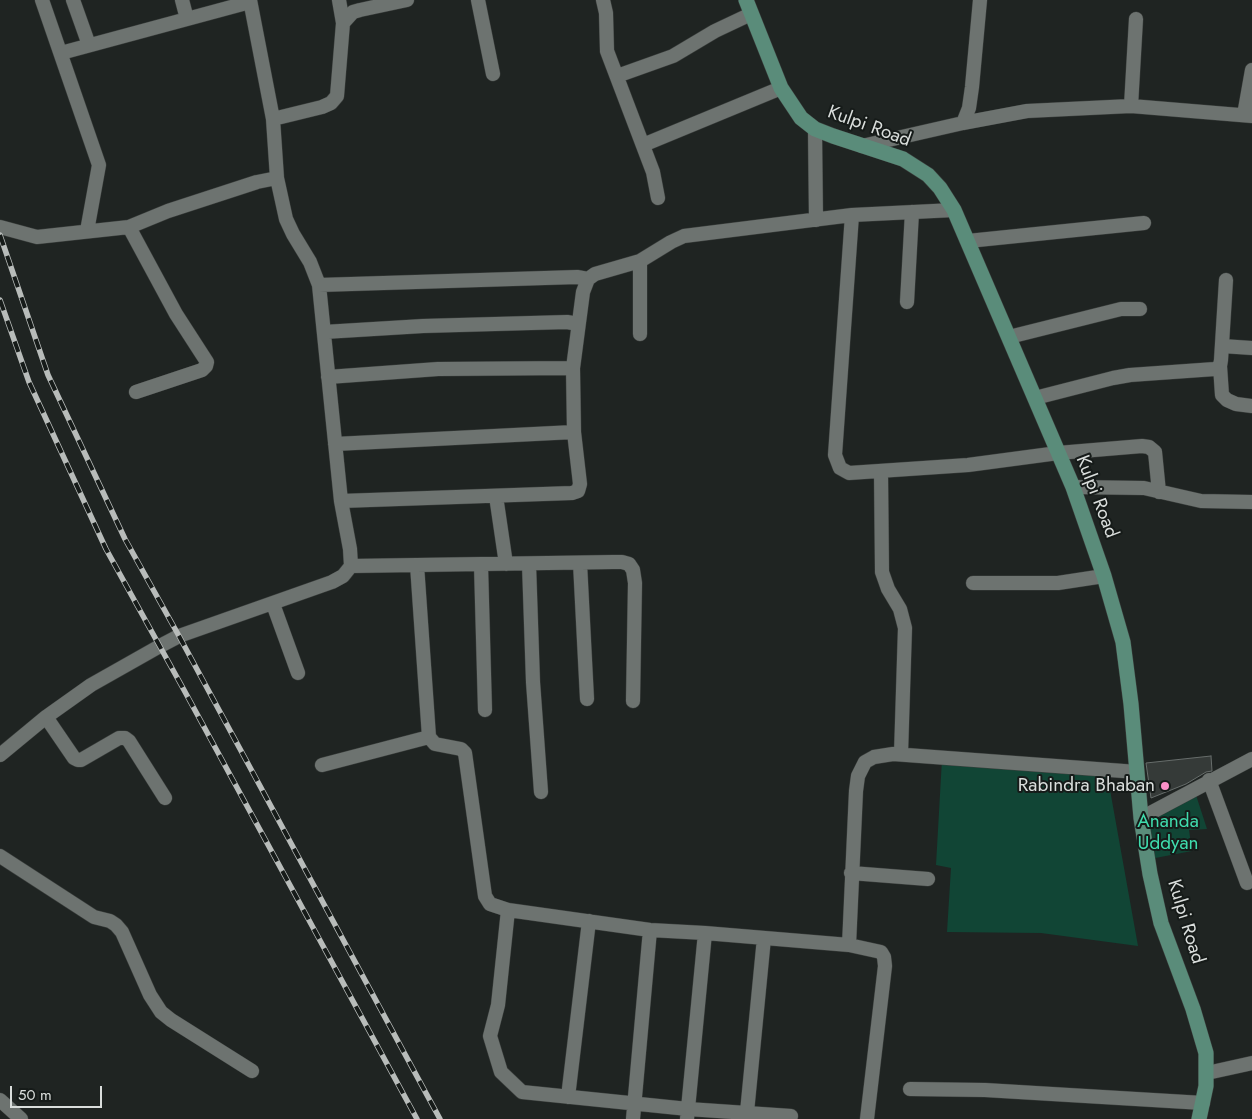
<!DOCTYPE html>
<style>
body{margin:0}
#map{position:relative;width:1252px;height:1119px;overflow:hidden;background:#1f2422;font-family:Jost,sans-serif}
canvas{display:block}
.scale{position:absolute;left:10px;top:1086px;width:92px;height:22px;box-sizing:border-box;border:2px solid #dadedc;border-top:0;padding-left:6px;font-size:15px;line-height:18px;white-space:nowrap;color:#dadedc;-webkit-text-stroke:4px #161b19;paint-order:stroke}
</style>
<div id="map">
<canvas width="1252" height="1119"></canvas>
<div class="scale">50 m</div>
</div>
<script>
const context = document.querySelector('canvas').getContext('2d');
context.lineJoin = 'round';
function fill(path, color) {
  context.fillStyle = color;
  context.fill(path, 'evenodd');
}
function poly(rows) {
  const path = new Path2D();
  for (const r of rows) {
    path.moveTo(r[0], r[1]);
    for (let i = 2; i < r.length; i += 2) path.lineTo(r[i], r[i + 1]);
  }
  return path;
}
function trace(path, color, width, dash) {
  context.strokeStyle = color;
  context.lineWidth = width;
  context.lineCap = dash ? 'butt' : 'round';
  context.setLineDash(dash || []);
  context.stroke(path);
}
function label(font, color, halo, rows, align = 'center') {
  context.font = font + ' Jost,sans-serif';
  context.lineWidth = 4;
  context.setLineDash([]);
  context.textBaseline = 'middle';
  context.strokeStyle = halo;
  context.fillStyle = color;
  for (const [text, x, y, turn = 0] of rows) {
    context.save();
    context.translate(x, y);
    context.rotate((+turn || 0) * Math.PI / 180);
    context.textAlign = isNaN(turn) ? turn : align;
    if (halo) context.strokeText(text, 0, 0);
    context.fillText(text, 0, 0);
    context.restore();
  }
}
const green = poly([
 [942,759,1107,773,1138,946,1041,933,947,932,951,868,936,865],
 [1196,795,1207,829,1189,830,1192,851,1150,859,1146,830,1151,814]
]);
const building = poly([
 [1211,756,1212,771,1206,772,1186,784,1151,798,1146,763,1211,756]
]);
const minor = poly([
 [42,0,99,165,87,231],
 [73,0,89,45],
 [182,0,187,19],
 [250,0,273,119],
 [339,0,343,23],
 [478,0,493,74],
 [603,0,606,13,607,51,653,172,658,198],
 [61,53,250,2],
 [617,76,673,56,715,31,751,14],
 [1131,106,1136,19],
 [1244,115,1252,70],
 [963,123,969,108,972,87,980,0],
 [815,129,816,220],
 [643,145,781,88],
 [862,146,963,123,1027,111,1131,106,1252,116],
 [852,215,835,455,840,468,849,473,968,465,1058,453,1142,446,1149,447,1155,452,1159,492],
 [0,227,37,237,129,227,168,211,257,182,277,178,273,119,322,107,331,103,337,96,343,23,353,12,360,10,407,0],
 [129,227,176,314,207,362,206,366,202,370,136,392],
 [968,241,1144,223],
 [640,261,640,334],
 [319,285,577,277,588,279],
 [907,302,912,212],
 [324,332,423,326,567,322,578,324],
 [1009,337,1121,309,1140,309],
 [1222,346,1252,348],
 [1220,366,1222,395,1227,400,1236,404,1252,406],
 [328,377,438,369,573,368],
 [1035,398,1113,378,1130,375,1215,369,1220,366,1221,360,1226,280],
 [335,444,574,432],
 [881,471,882,572,888,589,900,609,905,628,901,754],
 [1073,487,1144,488,1201,501,1252,502],
 [496,496,506,564],
 [341,501,572,493,578,491,580,484,574,432,573,368,583,292,588,279,595,274,640,261,671,242,684,236,852,215,954,210],
 [580,563,587,699],
 [529,564,533,682,541,792],
 [417,565,429,737,435,744,461,749,465,753,485,896,490,904,508,910,650,930,705,933],
 [481,565,485,710],
 [351,566,613,562,622,562,629,564,633,570,635,583,633,701],
 [973,583,1058,583,1104,576],
 [273,604,298,673],
 [46,717,74,758,78,760,81,760,119,738,125,738,129,741,165,798],
 [0,755,46,717,91,685,160,646,179,636,332,582,343,576,351,566,350,549,341,501,319,285,310,262,293,234,286,219,277,178],
 [322,765,429,737],
 [1209,780,1247,883],
 [1141,818,1252,759],
 [0,856,94,917,110,921,116,925,122,932,150,995,161,1012,171,1020,252,1071],
 [851,873,928,879],
 [508,910,498,1005,490,1036,501,1072,522,1092,688,1109,791,1116],
 [849,945,856,791,858,776,865,762,874,757,893,754,1137,772],
 [1207,1073,1252,1063],
 [910,1089,985,1090,1203,1103],
 [568,1097,589,921],
 [0,1100,21,1119],
 [747,1112,764,938],
 [633,1119,650,930],
 [687,1119,705,933,849,945,881,952,884,957,885,966,867,1119]
]);
const major = poly([
 [746,0,781,88,801,118,815,129,833,136,903,159,928,175,940,188,954,210,1073,487,1104,576,1123,642,1131,704,1141,818,1150,874,1161,923,1193,1009,1206,1053,1206,1086,1199,1119]
]);
const rail = poly([
 [0,235,48,375,125,539,179,636,440,1119],
 [0,300,29,382,106,549,184,690,417,1119]
]);
const markers = [
 [1165,786,5,"#fa8fc7"]
];
const streetNames = [
 ["Kulpi Road",869,127,20],
 ["Kulpi Road",1096,497,69],
 ["Kulpi Road",1185,922,73]
];
const poiNames = [
 ["Rabindra Bhaban",1155,786]
];
const parkNames = [
 ["Ananda",1168,822],
 ["Uddyan",1168,844]
];
fill(green, '#114535');
fill(building, '#353a38');
trace(building, '#676d6b', 1);
trace(minor, '#3b3f3d', 15);
trace(major, '#3b3f3d', 16);
trace(minor, '#6d7370', 14);
trace(major, '#5a8c7a', 15);
trace(rail, '#b8bcba', 5.5);
trace(rail, '#161b19', 4, [11]);
for (const [x, y, r, color] of markers) {
  const dot = new Path2D();
  dot.arc(x, y, r, 0, 2 * Math.PI);
  context.fillStyle = color;
  context.fill(dot);
  trace(dot, '#161b19', 2);
}
label('19px', '#dadedc', '#161b19', streetNames);
label('19px', '#dadedc', '#161b19', poiNames, 'right');
label('19px', '#3fdcad', '#161b19', parkNames);
</script>
